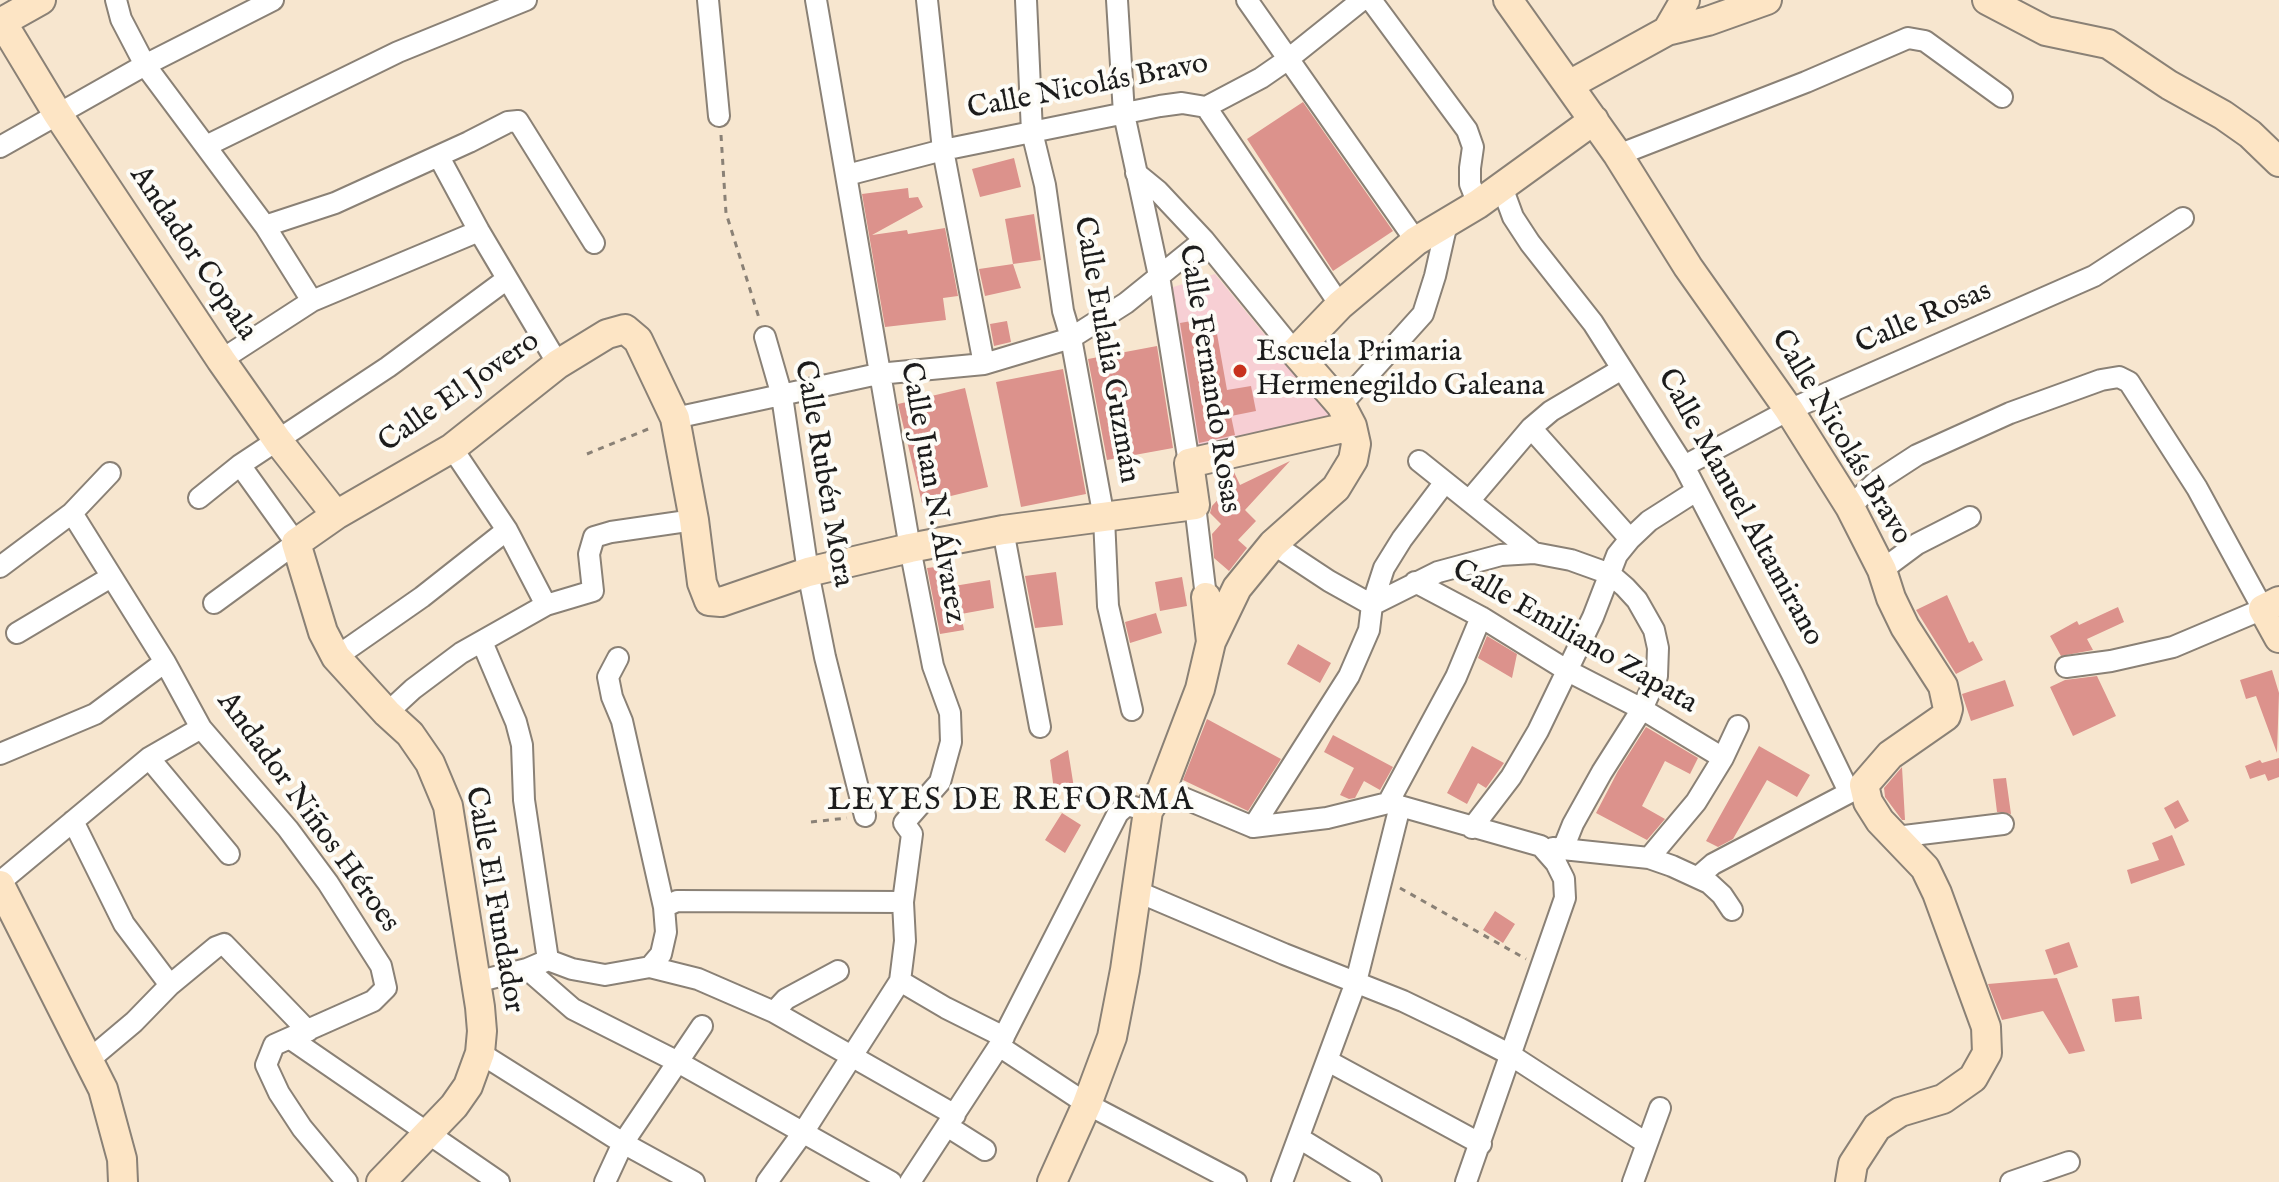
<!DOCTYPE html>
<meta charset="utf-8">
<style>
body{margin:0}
canvas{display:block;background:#f7e6cf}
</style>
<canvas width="2279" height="1182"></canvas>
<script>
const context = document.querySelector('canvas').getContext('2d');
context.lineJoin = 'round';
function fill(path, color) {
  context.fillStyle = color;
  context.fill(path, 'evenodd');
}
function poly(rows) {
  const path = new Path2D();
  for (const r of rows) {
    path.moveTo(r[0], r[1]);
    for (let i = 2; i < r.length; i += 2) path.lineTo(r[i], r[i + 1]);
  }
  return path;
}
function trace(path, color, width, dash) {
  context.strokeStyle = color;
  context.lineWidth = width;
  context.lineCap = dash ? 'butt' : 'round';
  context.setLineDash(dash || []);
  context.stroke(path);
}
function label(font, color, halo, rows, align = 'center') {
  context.font = font + ' "IM FELL English",serif';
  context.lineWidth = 8;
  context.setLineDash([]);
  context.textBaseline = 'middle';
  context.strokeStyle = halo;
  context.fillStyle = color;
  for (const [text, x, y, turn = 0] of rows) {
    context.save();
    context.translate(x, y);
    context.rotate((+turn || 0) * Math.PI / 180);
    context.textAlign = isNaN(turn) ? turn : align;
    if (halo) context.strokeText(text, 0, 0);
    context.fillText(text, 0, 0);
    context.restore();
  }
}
const built = poly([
 [1215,274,1334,419,1199,451,1170,288]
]);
const building = poly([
 [1303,102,1393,231,1333,271,1247,139],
 [1014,158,1021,187,980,197,972,169],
 [908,188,909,198,918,197,923,207,872,235,907,230,908,234,945,228,958,296,943,298,946,320,885,327,862,194],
 [1034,214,1041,260,1013,264,1005,219],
 [1013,264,1021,288,985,296,979,269],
 [1214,317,1227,390,1251,386,1256,411,1231,416,1235,435,1199,443,1180,323],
 [1007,321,1011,342,994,346,990,324],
 [1157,346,1173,448,1107,460,1088,359],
 [1063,369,1086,494,1021,507,996,382],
 [965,388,988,487,922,503,898,404],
 [1290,461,1245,510,1256,521,1238,540,1247,548,1229,571,1214,558,1212,534,1221,524,1210,513,1212,506,1223,494,1215,477,1233,470,1240,485],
 [944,566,948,587,990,580,994,608,961,614,964,630,940,634,927,568],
 [1056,572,1063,625,1035,628,1025,576],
 [1182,577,1187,606,1160,611,1155,582],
 [1947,595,1969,643,1973,641,1983,660,1956,674,1916,610],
 [2118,607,2124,622,2087,639,2093,650,2061,656,2050,636,2077,621,2079,625],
 [1156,613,1162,633,1130,643,1125,622],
 [1487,636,1517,654,1512,678,1478,658],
 [1298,644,1331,663,1320,683,1287,664],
 [2272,670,2279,693,2277,753,2256,696,2246,699,2240,680],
 [2097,676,2116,716,2073,736,2050,687,2065,680],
 [2005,680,2014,706,1971,721,1962,694],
 [1207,719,1281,759,1248,811,1183,780],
 [1646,727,1698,758,1690,774,1665,761,1642,806,1665,819,1647,840,1596,813,1618,771],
 [1333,735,1393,767,1380,790,1364,781,1355,798,1349,799,1340,795,1354,768,1324,752],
 [1472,746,1504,763,1486,788,1478,783,1467,804,1447,793],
 [1759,746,1810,775,1797,797,1767,780,1733,839,1718,847,1706,841],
 [1068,750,1074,788,1054,790,1050,760],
 [2279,758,2279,777,2268,781,2265,774,2250,779,2245,766,2260,760,2262,763],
 [1902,767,1905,820,1902,820,1885,797,1884,788],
 [2006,778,2011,814,1997,812,1993,779],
 [2178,800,2189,821,2175,829,2164,808],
 [1062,813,1081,825,1065,853,1045,840],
 [2172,835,2185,865,2131,884,2127,870,2159,860,2152,843],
 [1495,911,1515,924,1503,943,1483,930],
 [2069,942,2078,967,2054,975,2045,950],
 [2057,978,2085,1051,2069,1054,2043,1011,2002,1020,1988,984],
 [2139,996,2142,1019,2115,1022,2112,999]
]);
const path = poly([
 [721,135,726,213,759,318],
 [587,454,653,427],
 [811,822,847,818],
 [1400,888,1526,959]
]);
const street = poly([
 [116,0,121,19,145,65,265,226,312,301],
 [708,0,719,116],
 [927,0,943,150,984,364],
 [1026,0,1032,132,1045,185,1063,311,1071,338,1104,518,1108,606,1132,710],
 [1117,0,1124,114,1159,276,1189,463],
 [1247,0,1416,241],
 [1371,0,1467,130,1473,147,1470,168,1470,184,1478,204],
 [1206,107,1340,305],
 [206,146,398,52,526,0],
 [0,147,145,65,273,0],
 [1618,155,1806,82,1908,38,1925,41,2002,97],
 [439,157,479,231,558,364],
 [1136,173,1158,191,1204,240,1295,352],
 [847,175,943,150,1160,106,1182,103,1206,107,1261,78,1287,60,1362,0],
 [1502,187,1513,217,1530,243,1593,323,1684,466,1792,674,1849,792],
 [265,226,335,203,469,142,508,122,518,121,594,243],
 [765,337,782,396,808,572,825,657,865,816],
 [221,360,312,301,479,231],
 [1341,405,1423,314,1435,276,1447,223],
 [675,418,878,374,984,364,1071,338,1126,303,1204,240],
 [1531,428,1630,539],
 [452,448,507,530,546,605],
 [1419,461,1534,553],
 [1684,466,1789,410,2094,276,2183,218],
 [199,498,240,465,388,367,507,279],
 [1469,501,1531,428,1551,411,1622,369],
 [1195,505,1206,597],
 [1850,507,1877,481,1917,455,2010,413,2101,380,2119,377,2129,382,2197,488,2263,609,2173,647,2111,661,2066,667],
 [72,513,165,662,201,728,288,829,328,883,381,966,386,988,373,1001,274,1045,266,1065,279,1093,302,1128,347,1182],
 [1003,530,1040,727],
 [1273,544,1329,581,1372,605,1438,572,1501,555,1534,553,1571,560,1610,574,1625,587,1637,600,1654,630,1658,648,1657,676,1642,709,1602,772,1573,824,1563,849],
 [0,567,72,513,110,473],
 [1882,570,1917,544,1970,517],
 [1415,582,1481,617,1568,671,1642,709,1723,758],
 [214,603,296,543,240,465],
 [17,633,111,577],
 [482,642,516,722,522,745,524,800,548,960],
 [336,657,422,597,507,530],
 [618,658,608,677,612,697,622,721,664,907,666,932,661,954,650,967],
 [387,713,413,689,461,653,546,605,593,591,589,554,594,537,611,532,694,520],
 [0,754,95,714,165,662],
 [149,758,229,854],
 [1162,789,1253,827,1327,818,1388,803,1400,806,1541,846,1556,863,1564,879,1565,898,1466,1182],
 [1388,803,1456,677,1481,617],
 [73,821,124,924,170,985],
 [1253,827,1349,676,1369,630,1372,605,1384,568,1402,539,1445,482],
 [1472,828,1511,777,1538,731,1593,617,1617,555,1630,539,1649,521,1696,491],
 [1896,837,2003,824],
 [1553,848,1649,858,1672,866,1709,883,1722,895,1732,910],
 [1649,858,1696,802,1723,758,1738,726],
 [1698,877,1713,864,1858,788],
 [0,882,149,758,201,728],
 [1136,891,1284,954,1403,1001,1461,1029,1509,1054,1646,1143],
 [664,907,677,901,903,902],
 [527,969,573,1009,676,1061,891,1182],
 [900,981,946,1008,1004,1037],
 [476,982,527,969,548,960,572,969,605,975,650,967,698,979,774,1012,955,1115],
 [774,1012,786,999,838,971],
 [291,1039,499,1182],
 [999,1046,1087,1104,1236,1182],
 [480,1053,623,1143,694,1182],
 [90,1059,134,1022,170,985,216,947,224,944,308,1031],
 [1328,1061,1481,1144],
 [947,1126,985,1150],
 [1299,1138,1371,1182],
 [605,1182,623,1143,702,1026],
 [767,1182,804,1131,900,981,905,941,903,902,912,834,904,823,940,782,951,742,950,713,933,666,910,548,816,0],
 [910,1182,999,1046,1118,813,1127,805,1148,811],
 [1282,1182,1356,982,1400,806],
 [1633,1182,1660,1108],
 [2011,1182,2069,1162]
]);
const secondary = poly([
 [1508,0,1618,155,1688,267,1789,410,1850,507,1882,570,1891,598,1905,627,1943,686,1948,709,1946,716,1890,755,1864,785,1868,802,1880,821,1925,868,1937,893,1986,1027,1987,1053,1973,1078,1943,1099,1900,1112,1877,1127,1853,1164,1850,1182],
 [1987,0,2046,31,2108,44,2169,85,2223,115,2250,134,2279,162],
 [2,22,57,113,221,360,278,441,336,515],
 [0,23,41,0],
 [1667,31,1685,0],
 [1569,85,1667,31,1708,21,1767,0],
 [2279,601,2263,609,2279,638],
 [1211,642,1237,588,1273,544,1336,488,1353,460,1356,444,1352,426,1341,405,1295,352,1340,305,1416,241,1478,204,1594,120],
 [0,885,103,1089,122,1159,123,1182],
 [381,1182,454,1106,468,1086,480,1053,482,1031,480,1007,448,806,430,763,410,734,387,713,336,657,323,632,296,543,336,515,452,448,558,364,607,334,625,329,638,340,675,418,694,520,702,583,709,601,721,602,808,572,910,548,1003,530,1195,505,1189,463,1352,426],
 [1052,1182,1087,1104,1112,1037,1125,970,1148,811,1162,789,1200,689,1211,642,1206,597]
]);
const markers = [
 [1240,371,8,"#c8321e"]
];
const streetNames = [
 ["Calle Nicolás Bravo",1088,88,-11],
 ["Andador Copala",192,254,56],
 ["Calle Rosas",1924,319,-23],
 ["Calle Eulalia Guzmán",1105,350,80],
 ["Calle Fernando Rosas",1208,379,81],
 ["Calle El Jovero",460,393,-35],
 ["Calle Nicolás Bravo",1840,438,59],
 ["Calle Rubén Mora",822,474,80],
 ["Calle Juan N. Álvarez",931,493,80],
 ["Calle Manuel Altamirano",1739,508,61],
 ["Calle Emiliano Zapata",1574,638,30],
 ["Andador Niños Héroes",307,813,54],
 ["Calle El Fundador",493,900,80]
];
const poiNames = [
 ["Escuela Primaria",1256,354],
 ["Hermenegildo Galeana",1256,388]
];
const neighbourhoodNames = [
 ["LEYES DE REFORMA",1011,802]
];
fill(built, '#f7cfd4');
fill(building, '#dc928c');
trace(street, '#8a8176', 24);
trace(secondary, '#8a8176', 32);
trace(path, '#8a8176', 3, [6, 6]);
trace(street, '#fff', 20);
trace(secondary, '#fde5c5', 28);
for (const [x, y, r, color] of markers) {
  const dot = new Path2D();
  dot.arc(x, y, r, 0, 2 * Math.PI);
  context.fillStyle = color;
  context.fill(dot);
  trace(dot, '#fdfcf7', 3);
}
label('30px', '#1c1c1c', '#fdfcf7', streetNames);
label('30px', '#1c1c1c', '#fdfcf7', poiNames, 'left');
context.letterSpacing = '2px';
label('32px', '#1c1c1c', '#fdfcf7', neighbourhoodNames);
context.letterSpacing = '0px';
</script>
